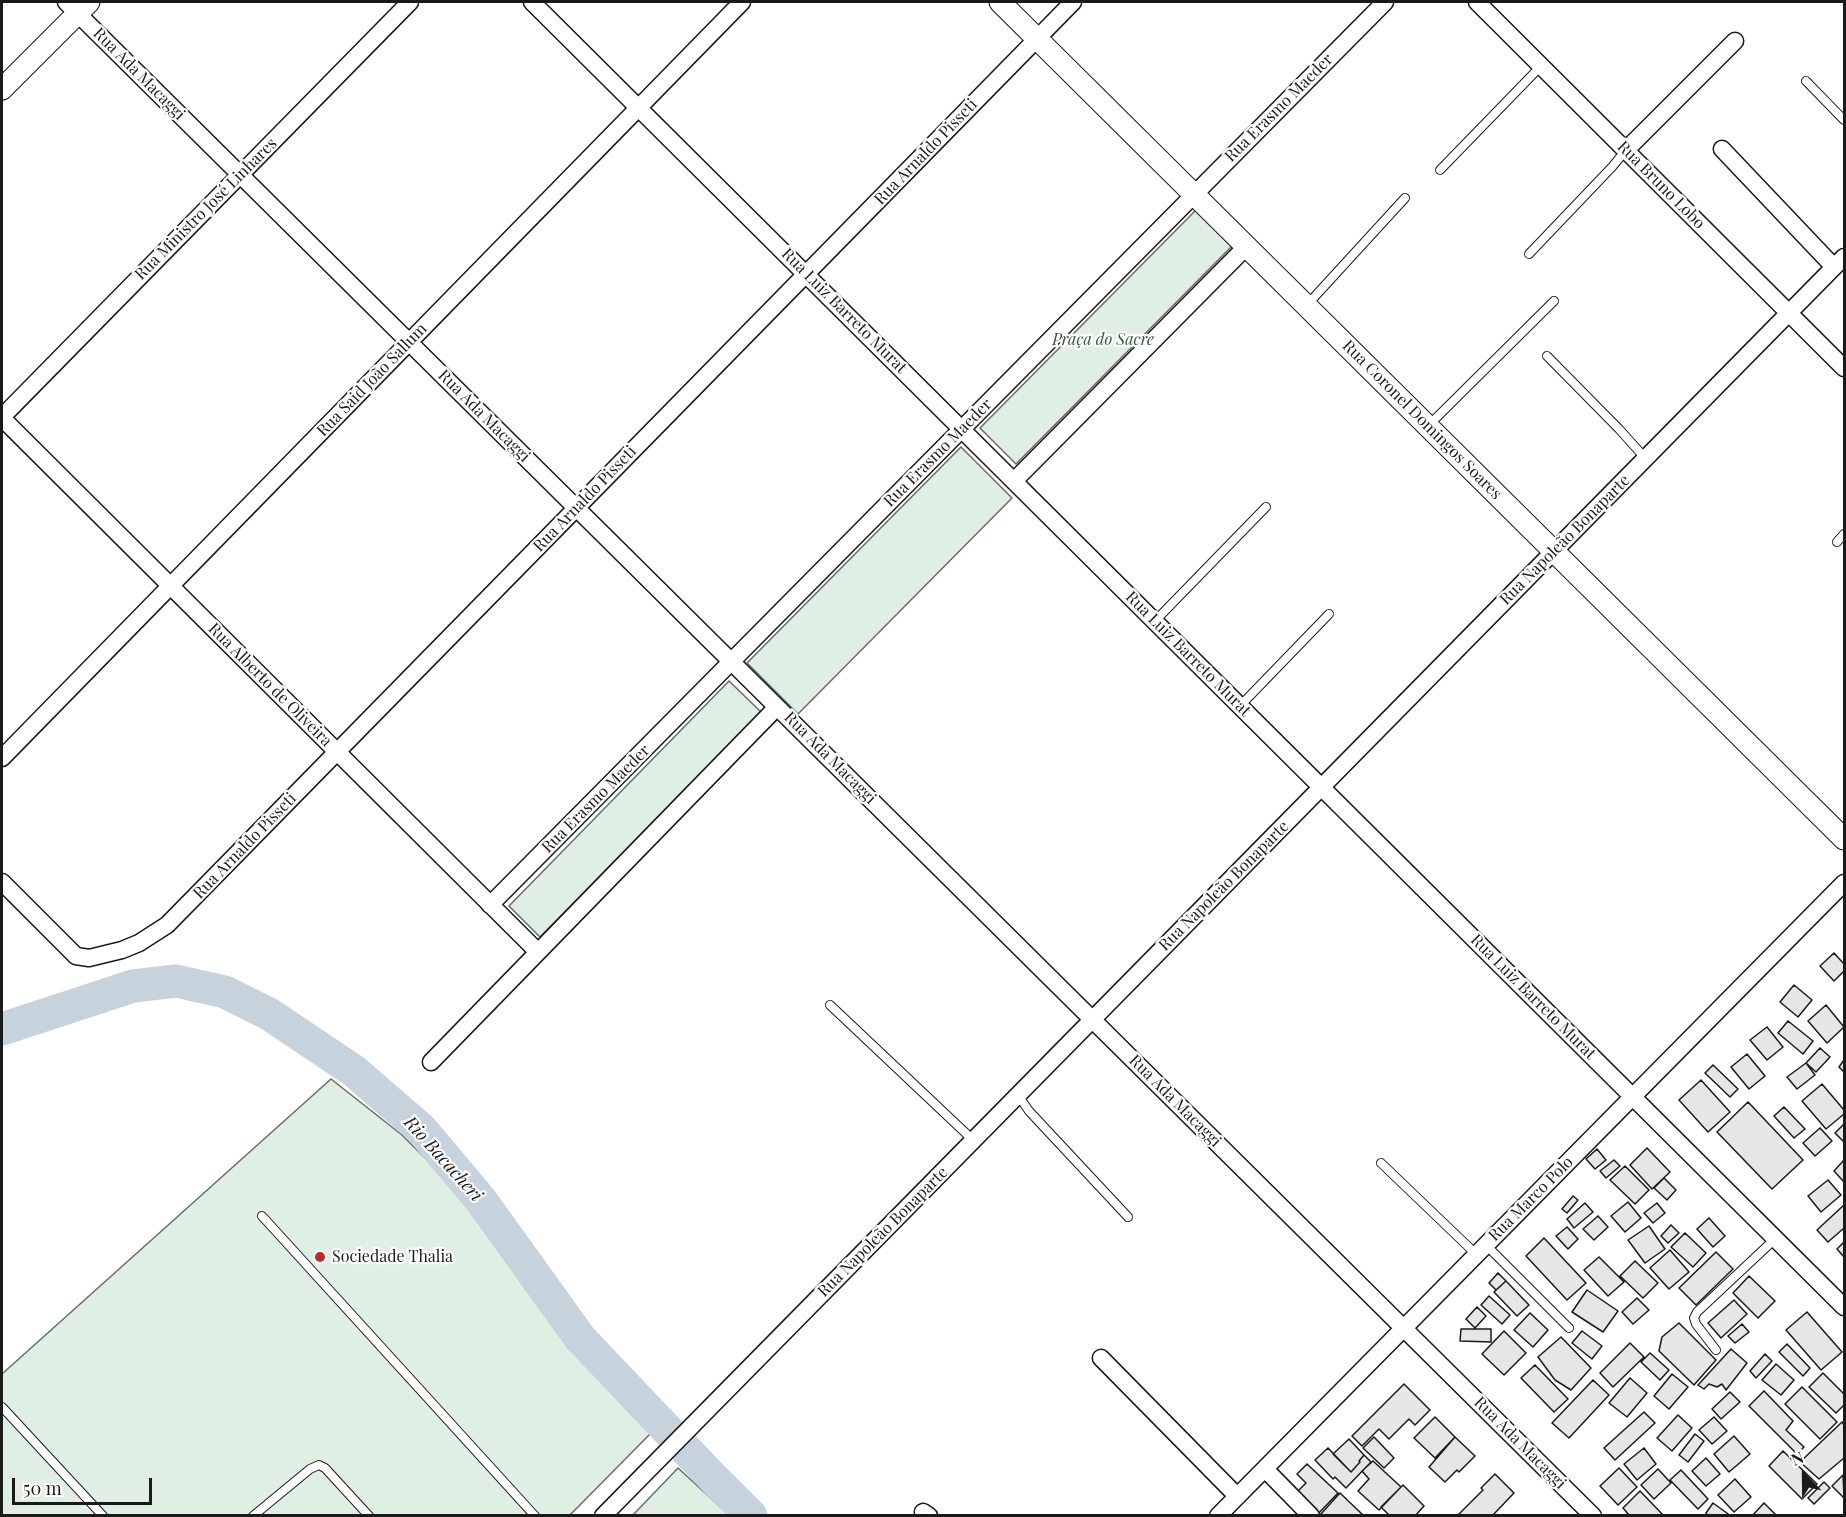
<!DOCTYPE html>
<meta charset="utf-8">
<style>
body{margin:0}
#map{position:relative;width:1846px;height:1517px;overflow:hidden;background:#fff;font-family:"Playfair Display",serif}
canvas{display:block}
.frame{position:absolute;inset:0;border:3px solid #1a1a1a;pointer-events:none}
.north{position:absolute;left:1774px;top:1445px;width:60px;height:60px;-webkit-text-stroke:4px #fff;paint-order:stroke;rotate:338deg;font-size:16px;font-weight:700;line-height:24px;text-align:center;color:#1a1a1a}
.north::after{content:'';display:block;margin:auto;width:21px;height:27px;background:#1a1a1a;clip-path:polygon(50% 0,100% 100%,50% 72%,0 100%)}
.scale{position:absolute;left:12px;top:1478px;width:140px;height:27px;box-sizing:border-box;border:3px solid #1a1a1a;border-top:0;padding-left:8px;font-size:18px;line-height:21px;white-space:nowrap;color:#1a1a1a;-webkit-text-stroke:4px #fff;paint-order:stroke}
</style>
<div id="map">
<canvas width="1846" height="1517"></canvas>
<div class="frame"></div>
<div class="north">N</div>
<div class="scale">50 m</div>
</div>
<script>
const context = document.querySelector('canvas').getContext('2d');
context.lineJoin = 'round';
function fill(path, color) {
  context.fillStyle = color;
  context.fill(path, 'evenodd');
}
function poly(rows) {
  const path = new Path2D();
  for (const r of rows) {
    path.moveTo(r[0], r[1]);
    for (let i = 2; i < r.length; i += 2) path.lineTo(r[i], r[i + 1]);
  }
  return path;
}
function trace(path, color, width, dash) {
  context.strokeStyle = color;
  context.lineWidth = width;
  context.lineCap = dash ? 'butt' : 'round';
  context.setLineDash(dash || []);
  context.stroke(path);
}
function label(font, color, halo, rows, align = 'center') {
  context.font = font + ' "Playfair Display",serif';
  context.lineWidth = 4.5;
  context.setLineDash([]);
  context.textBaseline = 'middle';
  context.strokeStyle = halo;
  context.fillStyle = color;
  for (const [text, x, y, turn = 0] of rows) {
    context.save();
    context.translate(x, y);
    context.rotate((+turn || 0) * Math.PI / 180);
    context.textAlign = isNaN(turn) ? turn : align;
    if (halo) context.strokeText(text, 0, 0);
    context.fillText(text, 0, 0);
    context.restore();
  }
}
const green = poly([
 [1197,209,1233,245,1016,464,980,428,1197,209],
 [961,447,1012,498,798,714,747,663,961,447],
 [729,681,761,712,540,937,509,906,729,681],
 [331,1079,402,1135,478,1211,537,1303,590,1366,652,1432,570,1515,2,1515,2,1374,331,1079],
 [678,1468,729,1515,633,1515,678,1468]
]);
const river = poly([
 [2,1029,133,986,176,981,225,992,269,1014,354,1071,421,1129,480,1199,580,1338,714,1479,751,1516]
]);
const building = poly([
 [1834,953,1844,964,1844,971,1834,981,1820,966,1834,953],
 [1794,985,1812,1000,1798,1017,1780,1002,1794,985],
 [1826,1005,1844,1027,1827,1043,1808,1021,1826,1005],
 [1788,1021,1813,1041,1803,1054,1778,1033,1788,1021],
 [1767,1027,1783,1047,1767,1060,1750,1040,1767,1027],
 [1820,1048,1830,1057,1816,1072,1806,1063,1820,1048],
 [1747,1054,1765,1076,1749,1089,1731,1067,1747,1054],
 [1844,1060,1844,1072,1839,1067,1844,1060],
 [1806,1063,1815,1075,1797,1089,1787,1077,1806,1063],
 [1713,1065,1738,1089,1730,1097,1705,1073,1713,1065],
 [1701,1080,1730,1112,1708,1132,1679,1100,1701,1080],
 [1822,1084,1844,1110,1844,1114,1826,1129,1802,1101,1822,1084],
 [1748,1102,1803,1160,1772,1189,1717,1132,1748,1102],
 [1784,1107,1805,1129,1794,1138,1774,1116,1784,1107],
 [1844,1124,1844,1142,1835,1133,1844,1124],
 [1820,1128,1832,1141,1815,1156,1803,1143,1820,1128],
 [1647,1148,1670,1172,1652,1189,1630,1165,1647,1148],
 [1597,1149,1606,1160,1595,1169,1586,1159,1597,1149],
 [1614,1160,1620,1166,1606,1178,1600,1171,1614,1160],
 [1844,1160,1844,1182,1834,1171,1844,1160],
 [1625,1166,1649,1190,1635,1204,1610,1180,1625,1166],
 [1664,1178,1676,1190,1667,1200,1654,1188,1664,1178],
 [1828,1180,1841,1195,1821,1212,1808,1196,1828,1180],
 [1573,1196,1578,1200,1567,1213,1562,1209,1573,1196],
 [1628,1202,1641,1218,1625,1232,1611,1216,1628,1202],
 [1585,1203,1593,1212,1574,1228,1567,1219,1585,1203],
 [1657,1203,1665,1213,1653,1223,1644,1213,1657,1203],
 [1844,1205,1844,1228,1828,1242,1817,1230,1844,1205],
 [1598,1216,1608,1227,1594,1240,1583,1229,1598,1216],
 [1709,1218,1725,1236,1713,1247,1697,1229,1709,1218],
 [1671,1225,1679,1233,1668,1243,1661,1236,1671,1225],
 [1649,1226,1665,1249,1645,1263,1628,1240,1649,1226],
 [1567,1227,1578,1239,1568,1249,1556,1236,1567,1227],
 [1685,1233,1706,1253,1693,1267,1671,1247,1685,1233],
 [1544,1238,1586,1283,1567,1300,1526,1256,1544,1238],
 [1844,1242,1844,1257,1837,1249,1844,1242],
 [1670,1250,1689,1272,1669,1289,1650,1268,1670,1250],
 [1716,1252,1733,1269,1696,1305,1679,1288,1716,1252],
 [1599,1257,1624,1282,1608,1296,1584,1270,1599,1257],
 [1635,1261,1658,1283,1643,1298,1620,1276,1635,1261],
 [1498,1273,1506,1281,1496,1290,1489,1283,1498,1273],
 [1749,1276,1775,1301,1758,1318,1733,1293,1749,1276],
 [1506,1281,1529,1305,1517,1316,1494,1292,1506,1281],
 [1587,1290,1618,1311,1603,1332,1572,1312,1587,1290],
 [1489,1296,1510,1315,1502,1324,1481,1305,1489,1296],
 [1637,1298,1649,1310,1633,1324,1622,1312,1637,1298],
 [1734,1300,1747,1314,1721,1338,1708,1323,1734,1300],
 [1477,1307,1486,1316,1475,1328,1466,1319,1477,1307],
 [1807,1312,1842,1352,1821,1370,1786,1330,1807,1312],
 [1530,1313,1548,1330,1533,1347,1514,1330,1530,1313],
 [1679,1323,1716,1360,1694,1385,1659,1351,1662,1337,1679,1323],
 [1742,1324,1749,1332,1735,1343,1728,1336,1742,1324],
 [1461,1329,1491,1329,1491,1342,1460,1341,1461,1329],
 [1504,1331,1526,1353,1504,1375,1482,1354,1504,1331],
 [1582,1331,1602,1346,1592,1359,1572,1343,1582,1331],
 [1561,1337,1591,1368,1571,1390,1555,1380,1538,1357,1561,1337],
 [1630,1343,1644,1357,1613,1387,1600,1373,1630,1343],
 [1787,1344,1810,1368,1803,1376,1779,1352,1787,1344],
 [1731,1349,1747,1363,1726,1390,1722,1384,1717,1387,1709,1384,1704,1389,1698,1385,1731,1349],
 [1650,1353,1669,1370,1660,1380,1641,1362,1650,1353],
 [1765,1354,1772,1361,1756,1378,1750,1371,1765,1354],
 [1776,1364,1794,1380,1781,1395,1762,1380,1776,1364],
 [1535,1365,1568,1399,1554,1412,1521,1378,1535,1365],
 [1823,1373,1844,1394,1844,1405,1836,1413,1809,1387,1823,1373],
 [1672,1374,1688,1387,1669,1409,1654,1396,1672,1374],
 [1630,1378,1647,1393,1627,1417,1609,1403,1630,1378],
 [1593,1380,1609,1395,1569,1438,1552,1423,1593,1380],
 [1404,1384,1430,1410,1415,1425,1409,1419,1389,1439,1379,1429,1362,1446,1352,1436,1404,1384],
 [1802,1387,1837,1422,1820,1439,1785,1404,1802,1387],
 [1764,1391,1793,1421,1786,1430,1804,1447,1797,1454,1749,1406,1764,1391],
 [1730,1392,1740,1402,1721,1419,1712,1409,1730,1392],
 [1644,1412,1655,1423,1615,1460,1604,1448,1644,1412],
 [1678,1415,1692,1428,1672,1451,1657,1438,1678,1415],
 [1435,1417,1455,1437,1435,1458,1414,1438,1435,1417],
 [1714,1417,1727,1431,1712,1444,1699,1430,1714,1417],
 [1842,1422,1844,1425,1844,1458,1819,1479,1800,1462,1842,1422],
 [1695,1434,1704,1441,1688,1462,1679,1455,1695,1434],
 [1734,1436,1750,1454,1729,1472,1714,1454,1734,1436],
 [1374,1437,1394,1458,1384,1468,1363,1448,1374,1437],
 [1455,1437,1475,1456,1459,1472,1457,1470,1445,1482,1429,1467,1455,1437],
 [1349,1439,1364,1455,1359,1461,1360,1462,1351,1472,1333,1454,1349,1439],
 [1328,1448,1351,1472,1360,1462,1359,1461,1364,1455,1371,1462,1346,1488,1335,1477,1333,1479,1315,1460,1328,1448],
 [1644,1448,1656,1464,1637,1480,1624,1464,1644,1448],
 [1783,1451,1817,1484,1802,1499,1769,1466,1783,1451],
 [1706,1458,1720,1474,1706,1486,1692,1471,1706,1458],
 [1373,1461,1401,1487,1379,1510,1358,1491,1369,1479,1362,1471,1373,1461],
 [1307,1464,1338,1493,1316,1516,1294,1495,1306,1483,1297,1474,1307,1464],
 [1619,1468,1637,1487,1618,1505,1600,1486,1619,1468],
 [1658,1469,1671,1483,1654,1499,1641,1485,1658,1469],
 [1681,1470,1708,1499,1698,1509,1670,1480,1681,1470],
 [1495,1474,1514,1493,1492,1516,1457,1516,1483,1490,1481,1488,1495,1474],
 [1843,1475,1844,1496,1843,1497,1832,1486,1843,1475],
 [1735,1479,1751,1497,1734,1512,1718,1495,1735,1479],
 [1824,1482,1830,1488,1814,1504,1808,1498,1824,1482],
 [1403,1485,1424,1506,1415,1516,1390,1516,1381,1507,1403,1485],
 [1640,1491,1664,1516,1630,1516,1623,1508,1640,1491],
 [1340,1493,1364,1516,1320,1515,1340,1493],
 [1713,1503,1731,1516,1708,1516,1706,1513,1713,1503],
 [1764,1503,1777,1516,1752,1516,1764,1503]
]);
const service = poly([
 [1806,81,1844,120],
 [1440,170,1541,66],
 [1529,254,1612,167,1626,150],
 [1307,305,1405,198],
 [1547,356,1619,429,1646,459],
 [1429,425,1554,301],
 [1837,542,1844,534],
 [1155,621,1266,507],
 [1240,706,1329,614],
 [830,1005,973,1140],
 [1018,1095,1029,1111,1128,1217],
 [1381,1163,1477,1255],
 [262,1216,535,1516],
 [1486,1245,1569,1328],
 [1716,1350,1696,1324,1694,1318,1697,1312,1776,1238],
 [2,1407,103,1516],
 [253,1516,310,1469,319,1465,325,1468,369,1516]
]);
const minor = poly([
 [66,2,1593,1516],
 [532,2,1844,1307],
 [1477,2,1844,368],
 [1722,149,1834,267],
 [1626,150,1735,41],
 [2,417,410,2],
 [2,418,538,952],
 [1014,481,1247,246],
 [2,758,742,2],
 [2,882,76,956,89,958,122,950,139,943,167,925,1073,2],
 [490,905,1385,2],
 [431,1062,777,707],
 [1101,1358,1237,1496],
 [1265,1469,1311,1516],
 [923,1512,929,1516],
 [603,1516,1844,257],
 [1218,1516,1844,883]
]);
const tertiary = poly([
 [1000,2,1844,839],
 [2,89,89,2]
]);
const markers = [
 [320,1257,6,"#c62828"]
];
const streetNames = [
 ["Rua Ada Macaggi",139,74,45],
 ["Rua Erasmo Maeder",1279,108,-45],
 ["Rua Arnaldo Pisseti",926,152,-46],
 ["Rua Bruno Lobo",1661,185,45],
 ["Rua Ministro José Linhares",206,209,-45],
 ["Rua Luiz Barreto Murat",844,311,45],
 ["Rua Said João Sallum",372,380,-46],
 ["Rua Ada Macaggi",484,416,45],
 ["Rua Coronel Domingos Soares",1422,420,45],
 ["Rua Erasmo Maeder",938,453,-45],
 ["Rua Arnaldo Pisseti",585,499,-46],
 ["Rua Napoleão Bonaparte",1565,540,-45],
 ["Rua Luiz Barreto Murat",1188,654,45],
 ["Rua Alberto de Oliveira",270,685,45],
 ["Rua Ada Macaggi",830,758,45],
 ["Rua Erasmo Maeder",596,799,-45],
 ["Rua Arnaldo Pisseti",245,846,-46],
 ["Rua Napoleão Bonaparte",1224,886,-45],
 ["Rua Luiz Barreto Murat",1533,997,45],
 ["Rua Ada Macaggi",1175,1101,45],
 ["Rua Marco Polo",1531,1199,-45],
 ["Rua Napoleão Bonaparte",883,1232,-45],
 ["Rua Ada Macaggi",1520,1443,45]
];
const parkNames = [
 ["Praça do Sacre",1103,340]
];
const poiNames = [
 ["Sociedade Thalia",332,1257]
];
const waterNames = [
 ["Rio Bacacheri",443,1159,48]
];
fill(green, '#e0efe3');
trace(green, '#6a6a6a', 1.5);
trace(river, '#c6d2dc', 33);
fill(building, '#e6e6e6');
trace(building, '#1a1a1a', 1.5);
trace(service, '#1a1a1a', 10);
trace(minor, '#1a1a1a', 19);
trace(tertiary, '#1a1a1a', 23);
trace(service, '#fff', 8);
trace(minor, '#fff', 16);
trace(tertiary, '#fff', 21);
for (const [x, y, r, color] of markers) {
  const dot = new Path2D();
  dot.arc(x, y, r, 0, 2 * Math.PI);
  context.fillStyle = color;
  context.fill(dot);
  trace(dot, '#fff', 2);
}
label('16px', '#1a1a1a', '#fff', streetNames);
label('italic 16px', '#2b5a34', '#fff', parkNames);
label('16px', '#1a1a1a', '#fff', poiNames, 'left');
label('italic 18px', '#1a1a1a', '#fff', waterNames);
</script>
